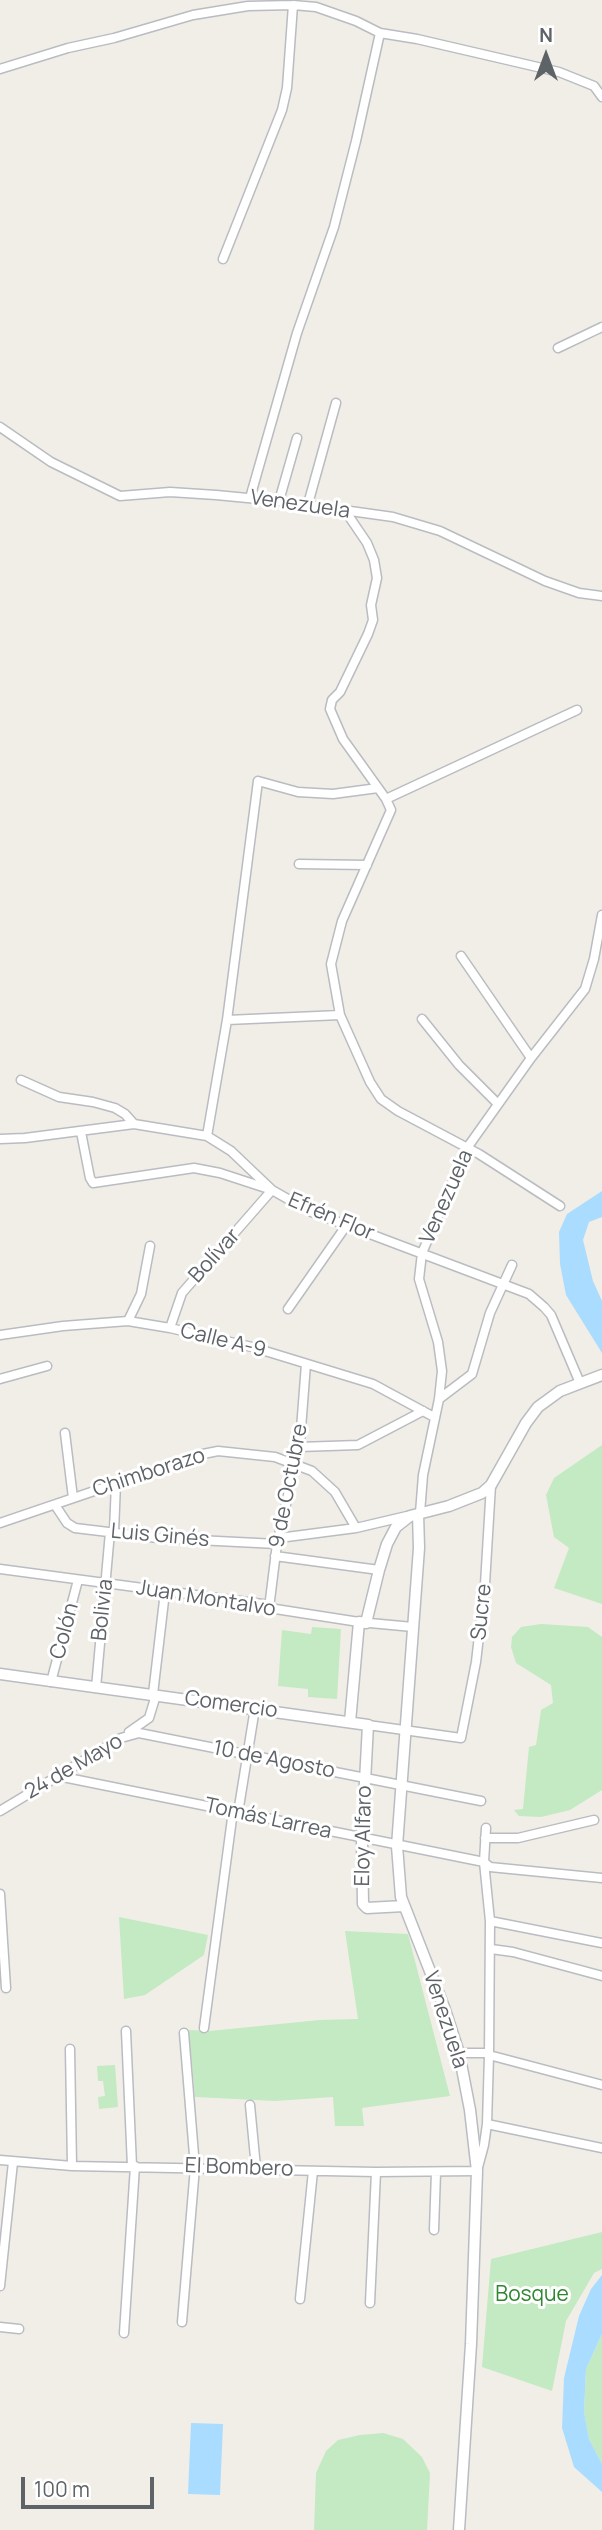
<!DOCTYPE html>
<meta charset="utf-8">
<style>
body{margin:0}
#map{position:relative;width:602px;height:2530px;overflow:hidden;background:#f1eee7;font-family:Manrope,sans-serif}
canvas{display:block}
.north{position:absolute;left:511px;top:21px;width:70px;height:70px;-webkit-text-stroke:5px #fff;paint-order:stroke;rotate:0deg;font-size:19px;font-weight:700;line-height:28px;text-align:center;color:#5e6368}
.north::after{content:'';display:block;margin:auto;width:24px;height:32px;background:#5e6368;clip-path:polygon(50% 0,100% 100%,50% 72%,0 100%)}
.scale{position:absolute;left:21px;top:2477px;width:133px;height:32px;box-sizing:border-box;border:4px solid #5e6368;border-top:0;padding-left:9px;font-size:21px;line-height:24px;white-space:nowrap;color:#5e6368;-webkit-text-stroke:5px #fff;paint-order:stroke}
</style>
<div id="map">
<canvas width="602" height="2530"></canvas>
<div class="north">N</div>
<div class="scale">100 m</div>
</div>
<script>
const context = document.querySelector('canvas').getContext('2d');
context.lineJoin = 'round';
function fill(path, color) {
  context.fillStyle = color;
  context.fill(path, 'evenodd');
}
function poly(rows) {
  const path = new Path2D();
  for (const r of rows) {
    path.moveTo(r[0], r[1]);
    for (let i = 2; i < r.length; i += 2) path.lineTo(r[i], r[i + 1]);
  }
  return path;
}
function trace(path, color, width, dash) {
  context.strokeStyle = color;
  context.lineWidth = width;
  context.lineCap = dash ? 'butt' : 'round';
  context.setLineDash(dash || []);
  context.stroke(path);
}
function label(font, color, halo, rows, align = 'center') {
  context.font = font + ' Manrope,sans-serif';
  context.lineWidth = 6;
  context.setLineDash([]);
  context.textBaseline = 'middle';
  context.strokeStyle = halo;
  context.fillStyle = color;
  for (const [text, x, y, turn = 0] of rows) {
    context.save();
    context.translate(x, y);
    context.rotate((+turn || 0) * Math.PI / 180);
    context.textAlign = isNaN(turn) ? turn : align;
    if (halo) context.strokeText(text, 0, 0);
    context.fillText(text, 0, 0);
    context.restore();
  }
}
const green = poly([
 [602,1445,602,1604,554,1588,569,1548,554,1537,546,1495,554,1478],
 [541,1624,588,1627,602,1637,602,1790,570,1810,541,1817,519,1816,514,1810,523,1809,529,1747,536,1745,541,1710,553,1703,551,1685,516,1663,511,1647,512,1637,521,1627],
 [312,1627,341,1629,337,1699,308,1697,308,1689,278,1686,282,1630,311,1634],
 [119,1917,208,1935,204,1955,145,1995,124,1999],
 [345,1931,408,1934,450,2096,362,2108,364,2126,335,2126,333,2097,275,2101,195,2097,189,2030,210,2031,319,2020,358,2019],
 [115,2065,118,2107,99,2109,98,2097,105,2096,103,2081,98,2081,97,2066],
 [602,2232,602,2269,594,2273,566,2321,552,2391,482,2367,491,2259],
 [602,2334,602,2464,589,2439,584,2412,586,2369],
 [383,2433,403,2439,422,2457,430,2473,427,2530,314,2530,316,2473,326,2451,338,2440,360,2435]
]);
const water = poly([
 [602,1191,602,1217,589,1222,583,1240,593,1281,602,1301,602,1353,566,1295,560,1264,559,1232,567,1214],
 [602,2275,602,2334,586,2369,584,2412,589,2439,602,2464,602,2492,574,2467,562,2428,564,2378,579,2316,591,2289],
 [191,2423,223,2424,220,2495,188,2494]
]);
const minor = poly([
 [0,69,68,48,114,38,193,15,248,6,293,5,316,7,356,21,380,33,417,39,559,72,594,86,602,97],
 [223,259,282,110,287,88,293,5],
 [558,348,602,327],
 [0,427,51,462,120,496,170,492,216,495,279,501,393,517,440,531,545,581,579,593,602,596],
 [250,498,297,333,334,227,356,141,380,33],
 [279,501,297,438],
 [308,504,336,403],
 [346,512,367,543,374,560,377,578,371,605,373,620,368,634,340,692,332,700,330,709,343,739,386,799,391,810,342,921,331,964,340,1015,370,1082,381,1099,398,1111,479,1154,560,1206],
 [386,799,577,710],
 [299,864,367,865],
 [461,956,531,1058],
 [422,1019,459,1065,498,1104],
 [227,1020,340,1015],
 [21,1080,59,1097,93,1102,115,1108,125,1114,134,1124],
 [81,1132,90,1178,93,1183,194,1168,220,1173,272,1190,182,1293,170,1328],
 [207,1136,227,1020,258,781,298,792,333,794,378,788],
 [0,1139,25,1138,134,1124,207,1136,231,1151,272,1190,309,1211,529,1294,544,1307,551,1315,580,1383],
 [288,1309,346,1226],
 [128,1321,141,1294,150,1246],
 [0,1335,63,1326,128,1321,170,1328,252,1347,373,1384,434,1417],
 [0,1379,47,1366],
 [439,1399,472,1374,490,1313,512,1265],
 [65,1433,73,1498],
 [299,1447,358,1445,423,1411],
 [55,1505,67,1523,75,1528,158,1538,277,1544],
 [420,1513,423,1475,439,1399,442,1371,438,1342,419,1279,422,1253,467,1148,531,1058,585,989,594,959,602,915],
 [0,1523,203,1454,218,1451,275,1457,312,1471,335,1492,356,1528],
 [114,1532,116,1483],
 [279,1538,356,1528,407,1516],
 [275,1556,379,1570],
 [0,1569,270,1605,269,1608,359,1622,413,1627],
 [269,1608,277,1544,300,1442,306,1364],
 [51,1682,78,1580],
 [96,1688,110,1532],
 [153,1694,165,1592],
 [368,1725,461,1738,476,1662,485,1584,491,1485],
 [129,1732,149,1718,156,1695],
 [58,1776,484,1862,490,1867,602,1878],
 [0,1811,121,1738,139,1733,481,1801],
 [238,1813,255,1708],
 [485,1838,518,1838,594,1820],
 [0,1894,6,1988],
 [490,1919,490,1921,602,1943],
 [491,1949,513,1952,602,1976],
 [204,2028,233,1811],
 [70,2049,72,2166],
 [459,2053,489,2053,489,2055,602,2085],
 [250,2105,256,2168],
 [487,2124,602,2148],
 [0,2160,72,2166,376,2172,477,2171,484,2145,487,2124,489,2055,490,1921,484,1862,486,1828],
 [434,2230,436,2172],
 [0,2286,13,2162],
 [300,2299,313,2171],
 [370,2303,376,2172],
 [182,2322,195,2167,184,2033],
 [0,2327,19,2329],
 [124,2333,135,2166,132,2166,126,2031]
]);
const tertiary = poly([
 [418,1514,419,1548,397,1846,401,1897,444,2007,459,2053,470,2110,477,2171,471,2344,459,2530],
 [0,1674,368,1725,362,1838,363,1904,367,1908,404,1906],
 [350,1722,359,1622,366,1623,379,1570,387,1544,396,1527,410,1516,449,1506,482,1493,491,1485,526,1423,538,1407,560,1391,602,1375]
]);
const streetNames = [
 ["Venezuela",300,505,8],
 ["Venezuela",447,1197,-66],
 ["Efrén Flor",331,1217,23],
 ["Bolívar",215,1256,-48],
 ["Calle A-9",223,1341,14],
 ["Chimborazo",149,1473,-18],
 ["9 de Octubre",289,1486,-79],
 ["Luis Ginés",160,1536,5],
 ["Juan Montalvo",206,1599,9],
 ["Bolivia",103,1610,-84],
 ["Sucre",482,1612,-84],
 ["Colón",65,1631,-75],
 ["Comercio",231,1705,8],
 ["10 de Agosto",274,1760,11],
 ["24 de Mayo",74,1767,-30],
 ["Tomás Larrea",268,1819,12],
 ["Eloy Alfaro",364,1836,-89],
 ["Venezuela",445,2020,72],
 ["El Bombero",239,2168,2]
];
const parkNames = [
 ["Bosque",532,2295]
];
fill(green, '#c3eac2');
fill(water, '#a9dcff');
trace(minor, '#b9bcc1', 11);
trace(tertiary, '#b9bcc1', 13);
trace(minor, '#fff', 8);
trace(tertiary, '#fff', 10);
label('21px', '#5e6368', '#fff', streetNames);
label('21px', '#2f8630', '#fff', parkNames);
</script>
